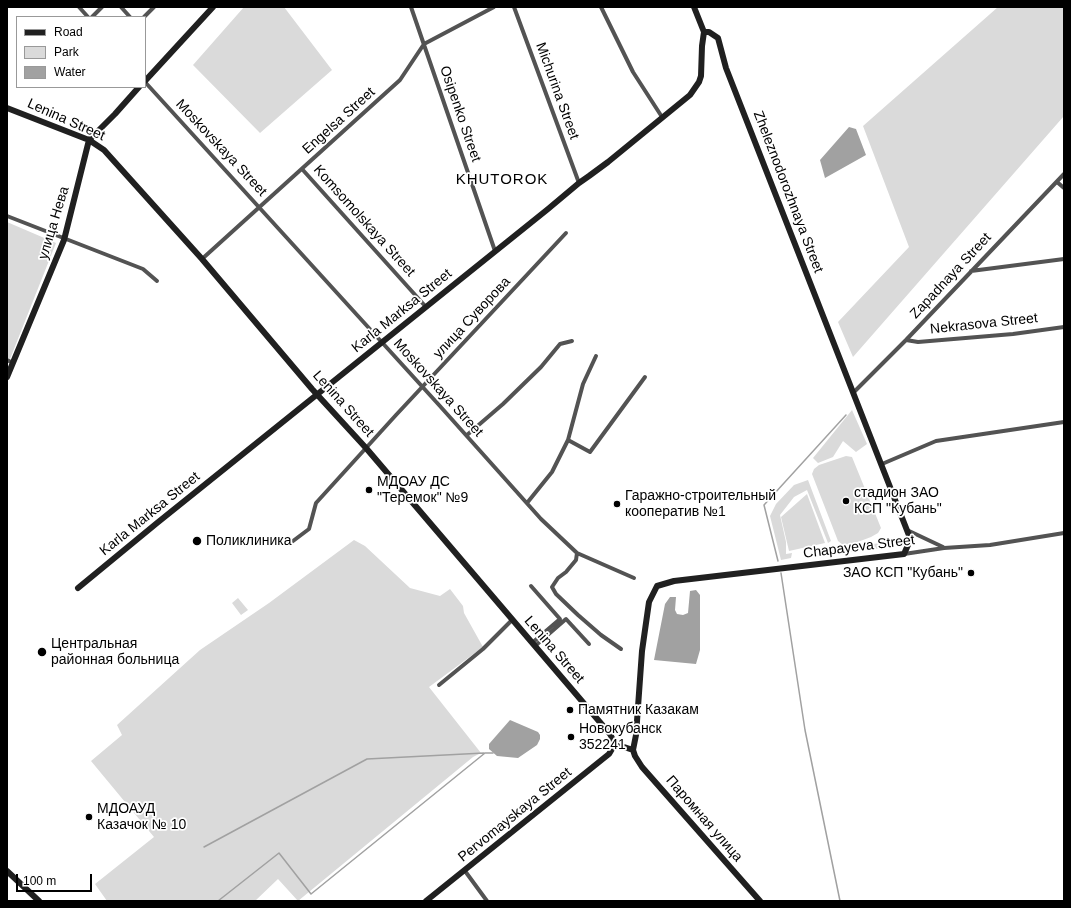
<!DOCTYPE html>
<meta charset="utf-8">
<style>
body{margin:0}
#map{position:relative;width:1071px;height:908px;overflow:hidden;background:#fff;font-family:Arial,sans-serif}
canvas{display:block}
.frame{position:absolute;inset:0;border:8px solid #000;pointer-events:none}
.legend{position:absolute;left:16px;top:16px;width:130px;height:72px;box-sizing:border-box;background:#fff;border:1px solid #999;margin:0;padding:5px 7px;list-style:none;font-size:12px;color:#000}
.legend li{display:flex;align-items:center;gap:8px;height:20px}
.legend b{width:20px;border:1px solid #999}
.scale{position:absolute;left:16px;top:874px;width:76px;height:18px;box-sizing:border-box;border:2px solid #000;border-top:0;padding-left:5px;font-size:12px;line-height:14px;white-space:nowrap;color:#000;-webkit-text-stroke:3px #fff;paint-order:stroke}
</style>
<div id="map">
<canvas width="1071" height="908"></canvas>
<div class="frame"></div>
<ul class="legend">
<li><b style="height:5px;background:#202020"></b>Road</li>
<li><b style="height:11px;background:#dadada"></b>Park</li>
<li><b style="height:11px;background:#a1a1a1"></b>Water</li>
</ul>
<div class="scale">100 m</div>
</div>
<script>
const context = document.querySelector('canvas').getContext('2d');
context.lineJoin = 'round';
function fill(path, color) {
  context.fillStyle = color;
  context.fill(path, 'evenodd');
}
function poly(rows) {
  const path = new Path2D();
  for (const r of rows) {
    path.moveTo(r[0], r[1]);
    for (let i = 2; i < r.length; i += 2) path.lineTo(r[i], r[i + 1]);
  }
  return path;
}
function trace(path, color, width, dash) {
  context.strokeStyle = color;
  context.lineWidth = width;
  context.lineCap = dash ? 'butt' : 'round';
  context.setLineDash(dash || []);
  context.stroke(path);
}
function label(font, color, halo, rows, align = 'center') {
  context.font = font + ' Arial,sans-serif';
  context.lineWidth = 3.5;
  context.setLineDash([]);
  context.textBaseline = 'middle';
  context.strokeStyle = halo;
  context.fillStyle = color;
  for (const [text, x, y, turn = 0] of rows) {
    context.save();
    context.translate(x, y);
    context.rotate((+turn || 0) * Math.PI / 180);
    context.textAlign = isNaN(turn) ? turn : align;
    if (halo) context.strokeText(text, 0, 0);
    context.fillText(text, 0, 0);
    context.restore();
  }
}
const green = poly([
 [244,7,284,7,332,70,260,133,193,65],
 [998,7,1064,7,1064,116,853,357,838,322,909,247,863,126],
 [7,222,56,243,10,359,7,358],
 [852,410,867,444,856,452,843,441,833,457,818,463,813,458],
 [846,456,852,457,881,528,878,533,871,537,855,543,843,545,838,541,812,474,814,469,819,465],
 [808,480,831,541,828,543,807,490,794,497,780,515,786,542,786,554,792,553,791,558,781,560,770,516,776,504,794,485],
 [807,494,825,543,789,551,781,517],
 [354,540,365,546,410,588,440,596,450,589,463,606,464,613,483,647,429,687,481,753,473,757,298,901,278,879,255,901,107,901,95,884,154,837,91,761,122,735,117,725,200,650,269,603],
 [882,543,883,548,862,550,816,557,812,552,834,548],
 [238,598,248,610,241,615,232,603]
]);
const water = poly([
 [849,127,856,129,866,155,825,178,820,160],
 [696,590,700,595,700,650,696,664,654,660,665,604,670,597,676,597,675,610,677,614,683,615,688,613,690,591],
 [510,720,538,732,540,735,540,739,537,745,518,758,497,756,489,749,489,744]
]);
const stream = poly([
 [778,561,764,505,846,415],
 [781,573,805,730,840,901],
 [204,847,367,759,484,753],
 [218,901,279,853,311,894,485,753,493,753]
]);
const street = poly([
 [79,7,88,17],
 [121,7,130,17],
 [411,7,495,251],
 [514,7,579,183],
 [601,7,633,72,662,117],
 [92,17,102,7],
 [144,17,154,7],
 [145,82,439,405,541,519,577,553,576,560,566,572,558,578,552,587,556,594,578,615,601,635,621,649],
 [302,169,426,307],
 [1057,182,1064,188],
 [7,216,143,269,157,281],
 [202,259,400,80,424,44,494,7],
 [971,271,1064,259],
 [906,340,918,342,1013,334,1064,327],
 [7,360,13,363],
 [853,393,906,340,1064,174],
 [467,435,503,404,541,367,560,344,572,341],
 [568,440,590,452,645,377],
 [882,464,936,441,1064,422],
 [527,503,552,472,568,440,583,384,596,356],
 [907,530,943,547],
 [289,544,309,529,316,503,396,415,566,233],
 [577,553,634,578],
 [904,554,944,548,990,545,1064,533],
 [531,586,560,619,532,643],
 [535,646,566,619,589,644],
 [439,685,483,649,512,620],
 [465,871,487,901]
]);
const secondary = poly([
 [704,32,709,32,718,38,726,68,910,538,908,545,904,554,674,581,657,586,649,602,642,651,636,735,633,750,635,756,642,767,760,901],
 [145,81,213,7],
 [7,108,89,140,104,150,202,259,312,389,366,448,610,734,615,744,633,750],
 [7,377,64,240,89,140,115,114,139,87],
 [78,588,157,523,548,209,579,183,589,176,608,162,690,95,699,82,701,76,702,46,704,32,694,7],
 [7,871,39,901],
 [426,901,609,754,615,744]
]);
const markers = [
 [369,490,4,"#000"],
 [846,501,4,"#000"],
 [617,504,4,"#000"],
 [197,541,5,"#000"],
 [971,573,4,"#000"],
 [42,652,5,"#000"],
 [570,710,4,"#000"],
 [571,737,4,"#000"],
 [89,817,4,"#000"]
];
const streetNames = [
 ["Michurina Street",557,91,70],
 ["Osipenko Street",460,114,71],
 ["Lenina Street",66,120,24],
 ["Engelsa Street",339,121,-42],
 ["Moskovskaya Street",221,148,47],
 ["Zheleznodorozhnaya Street",788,192,69],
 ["Komsomolskaya Street",364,221,48],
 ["улица Нева",54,223,-73],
 ["Zapadnaya Street",951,276,-47],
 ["Karla Marksa Street",402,311,-39],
 ["улица Суворова",472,318,-47],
 ["Nekrasova Street",984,324,-6],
 ["Moskovskaya Street",438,388,48],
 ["Lenina Street",343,404,48],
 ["Karla Marksa Street",150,514,-39],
 ["Chapayeva Street",859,547,-7],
 ["Lenina Street",554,650,49],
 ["Pervomayskaya Street",515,815,-39],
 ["Паромная улица",704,819,49]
];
const poiNames = [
 ["МДОАУ ДС",377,482],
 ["\"Теремок\" №9",377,498],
 ["стадион ЗАО",854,493],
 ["КСП \"Кубань\"",854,509],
 ["Гаражно-строительный",625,496],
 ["кооператив №1",625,512],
 ["Поликлиника",206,541],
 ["ЗАО КСП \"Кубань\"",963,573,"right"],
 ["Центральная",51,644],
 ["районная больница",51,660],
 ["Памятник Казакам",578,710],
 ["Новокубанск",579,729],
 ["352241",579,745],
 ["МДОАУД",97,809],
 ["Казачок № 10",97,825]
];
const neighbourhoodNames = [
 ["KHUTOROK",502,180]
];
fill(green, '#dadada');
fill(water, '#a1a1a1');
trace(stream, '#a1a1a1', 1.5);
trace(street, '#535353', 4);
trace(secondary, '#202020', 6);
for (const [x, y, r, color] of markers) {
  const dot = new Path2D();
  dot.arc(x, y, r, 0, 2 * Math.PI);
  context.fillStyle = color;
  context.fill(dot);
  trace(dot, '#fff', 1.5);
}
label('14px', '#000', '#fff', streetNames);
label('14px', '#000', '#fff', poiNames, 'left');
context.letterSpacing = '1px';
label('15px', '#000', '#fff', neighbourhoodNames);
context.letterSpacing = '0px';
</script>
